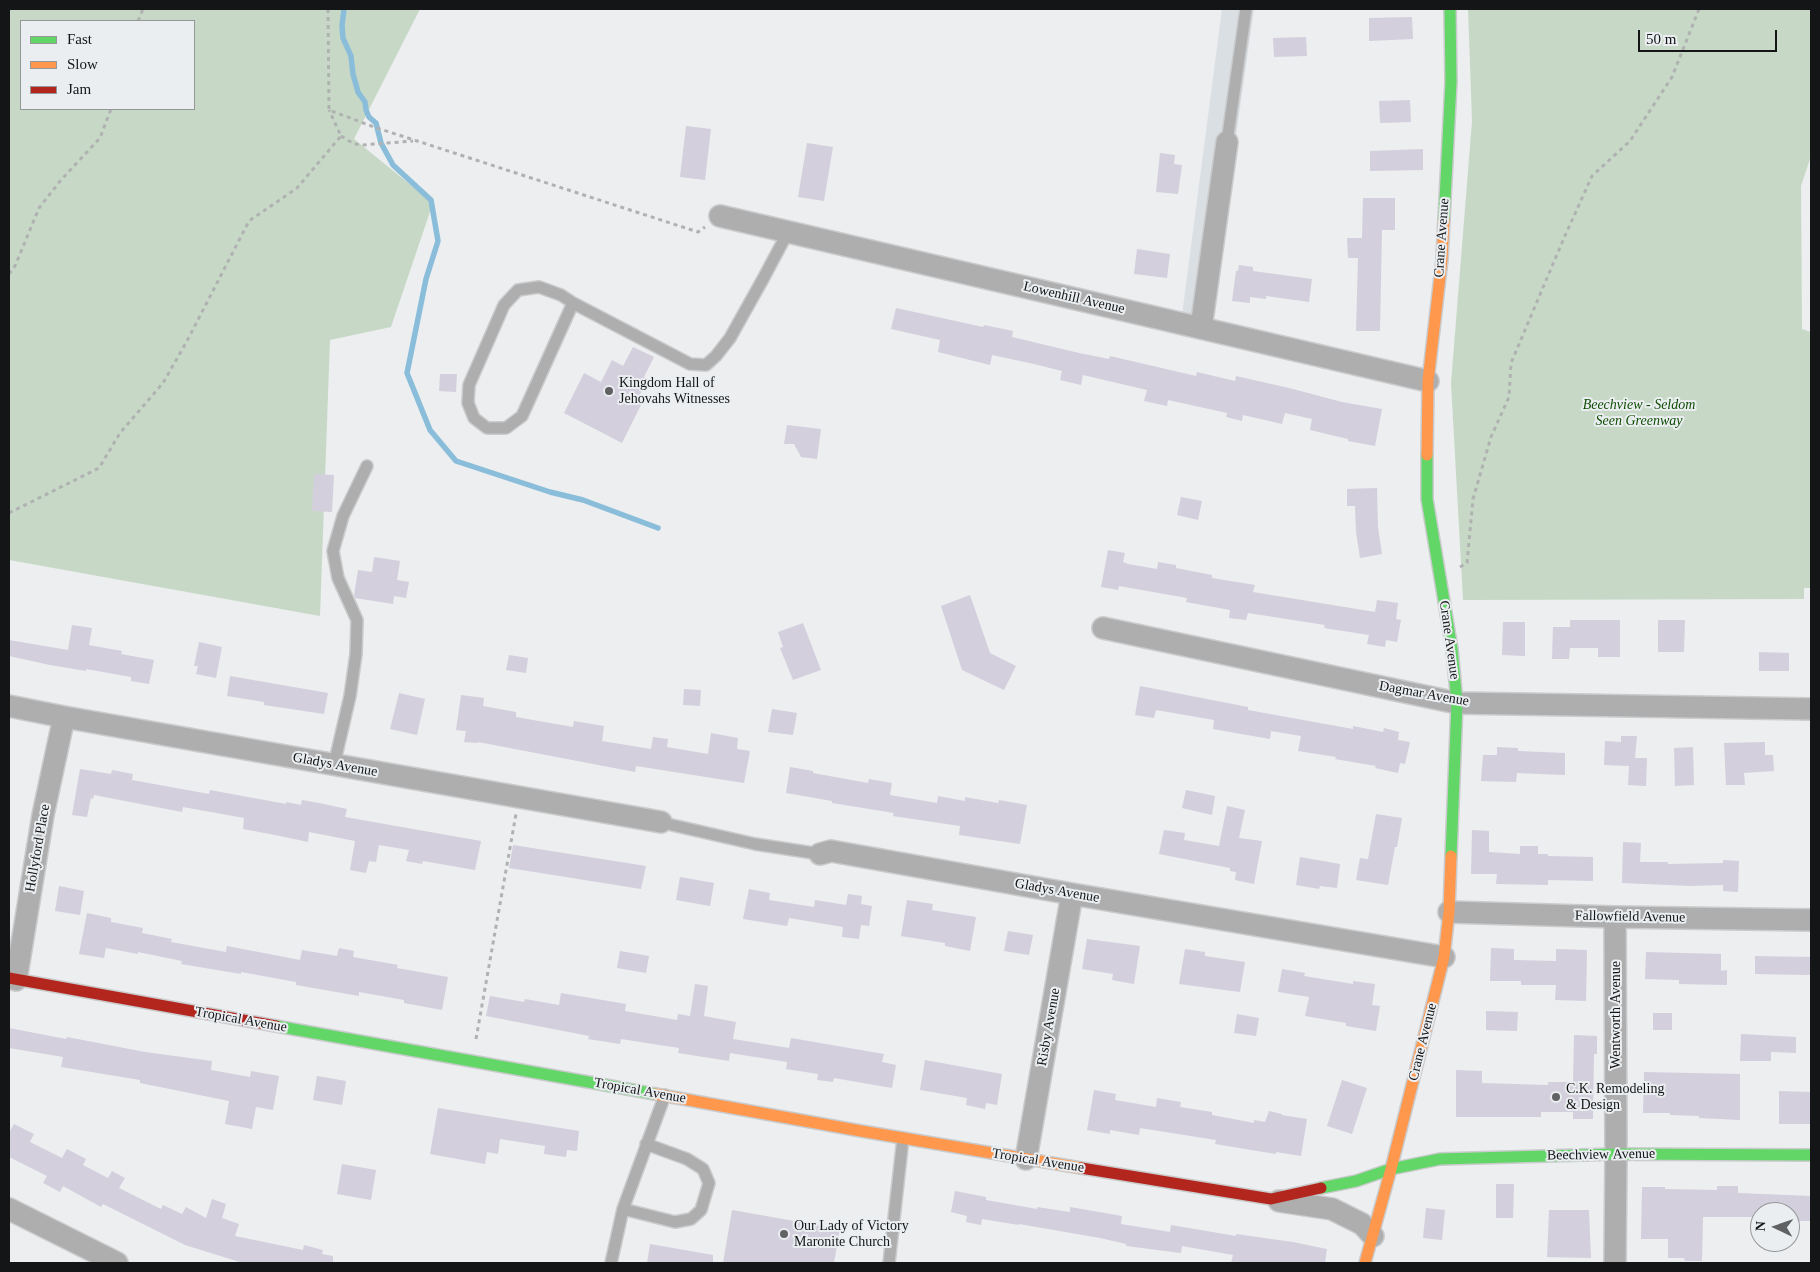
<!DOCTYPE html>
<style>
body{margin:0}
#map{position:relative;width:1820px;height:1272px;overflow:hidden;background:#eceef0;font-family:Georgia,serif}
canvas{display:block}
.frame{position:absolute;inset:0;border:10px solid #141516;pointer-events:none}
.legend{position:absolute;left:20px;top:20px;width:175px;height:90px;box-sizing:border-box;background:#ebeef1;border:1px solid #959799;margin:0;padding:6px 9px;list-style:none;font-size:15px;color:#141516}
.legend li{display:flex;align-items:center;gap:10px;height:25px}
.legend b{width:25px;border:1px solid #959799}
.north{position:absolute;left:1750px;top:1202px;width:50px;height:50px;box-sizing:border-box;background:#ebeef1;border:1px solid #959799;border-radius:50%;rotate:273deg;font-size:14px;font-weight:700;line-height:20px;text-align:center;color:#141516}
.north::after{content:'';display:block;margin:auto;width:18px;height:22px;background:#606162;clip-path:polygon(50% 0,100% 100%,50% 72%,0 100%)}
.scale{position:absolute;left:1638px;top:30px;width:139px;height:22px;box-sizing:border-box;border:2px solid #141516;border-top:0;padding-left:6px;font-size:15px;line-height:18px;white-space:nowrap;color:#141516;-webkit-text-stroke:4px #ebeef1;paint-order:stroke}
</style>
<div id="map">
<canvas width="1820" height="1272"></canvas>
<div class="frame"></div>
<ul class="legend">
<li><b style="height:6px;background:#63d668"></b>Fast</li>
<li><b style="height:6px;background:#ff974d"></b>Slow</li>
<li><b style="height:6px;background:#b3261e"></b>Jam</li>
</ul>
<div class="north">N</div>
<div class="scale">50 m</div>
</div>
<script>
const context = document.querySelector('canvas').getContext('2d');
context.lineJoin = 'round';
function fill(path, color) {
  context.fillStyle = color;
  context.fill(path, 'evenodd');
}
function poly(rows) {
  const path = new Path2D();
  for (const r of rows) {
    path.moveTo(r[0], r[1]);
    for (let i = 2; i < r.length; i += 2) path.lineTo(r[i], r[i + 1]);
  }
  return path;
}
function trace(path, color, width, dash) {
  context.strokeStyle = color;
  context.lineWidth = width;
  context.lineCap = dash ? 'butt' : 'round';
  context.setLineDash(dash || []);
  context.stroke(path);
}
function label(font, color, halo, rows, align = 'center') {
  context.font = font + ' Georgia,serif';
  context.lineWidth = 4;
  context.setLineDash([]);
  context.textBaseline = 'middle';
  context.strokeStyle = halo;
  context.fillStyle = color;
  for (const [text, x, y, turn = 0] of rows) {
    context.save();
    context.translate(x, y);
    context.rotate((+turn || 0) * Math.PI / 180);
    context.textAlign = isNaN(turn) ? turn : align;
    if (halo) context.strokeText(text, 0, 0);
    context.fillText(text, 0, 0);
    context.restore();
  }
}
const built = poly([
 [1222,9,1254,9,1210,319,1182,315]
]);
const green = poly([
 [9,9,420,9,354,139,433,203,391,327,330,340,320,616,9,560],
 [21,21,194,21,194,109,21,109],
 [1468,9,1811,9,1811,156,1801,186,1802,329,1811,332,1811,588,1804,588,1804,599,1463,600,1451,383,1472,121]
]);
const stream = poly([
 [344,9,342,26,343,38,351,56,353,74,358,92,365,102,366,110,369,117,376,123,381,143,393,165,431,200,438,241,426,279,407,373,430,430,456,461,550,492,583,500,658,528]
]);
const building = poly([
 [1412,17,1413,39,1369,41,1369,18],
 [1306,37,1307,56,1274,57,1273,38],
 [1410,100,1411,122,1380,123,1379,101],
 [686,126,711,129,705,180,680,177],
 [807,143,833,147,824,201,798,197],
 [1423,149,1423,170,1370,171,1370,151],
 [1160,153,1175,155,1174,164,1182,165,1178,194,1156,192],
 [1363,198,1395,198,1395,230,1382,230,1380,331,1356,331,1358,258,1348,258,1347,238,1362,238],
 [1137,249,1170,254,1167,278,1134,274],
 [1239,265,1253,267,1253,271,1312,279,1309,302,1266,296,1266,299,1250,297,1250,303,1232,301,1236,271,1238,271],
 [896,308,983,327,984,325,1013,331,1012,337,1079,353,1109,359,1110,356,1196,376,1197,372,1235,381,1236,376,1289,388,1342,402,1382,409,1375,446,1348,441,1348,439,1310,430,1312,419,1285,413,1282,424,1243,415,1242,421,1226,417,1227,413,1168,400,1167,406,1144,401,1147,390,1083,375,1081,385,1060,380,1062,371,1034,364,992,355,990,365,938,352,940,340,891,329],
 [633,347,654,357,644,377,648,379,637,400,642,403,622,443,564,413,584,373,601,382,612,360,623,366],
 [440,374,457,374,456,392,439,391],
 [787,425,821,429,817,459,801,457,794,444,784,444],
 [314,474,334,475,332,512,312,511],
 [1377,488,1378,527,1382,554,1360,558,1356,532,1355,506,1347,506,1347,489],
 [1181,497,1202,501,1198,520,1177,515],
 [1108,550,1125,553,1123,562,1128,564,1157,569,1158,562,1176,565,1176,568,1212,575,1212,578,1255,585,1253,592,1375,612,1377,600,1398,603,1396,619,1401,620,1397,642,1386,640,1385,647,1367,644,1369,635,1324,628,1325,625,1248,613,1246,620,1229,618,1230,610,1186,602,1187,598,1119,586,1118,590,1101,587],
 [374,557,400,561,397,580,409,582,406,598,394,596,393,604,355,598,354,595,358,570,372,572],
 [970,595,990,653,1016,666,1004,690,962,670,941,606],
 [1570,620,1620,620,1620,657,1598,657,1598,648,1570,648,1569,659,1552,659,1553,627,1570,627],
 [1658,620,1685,620,1684,652,1658,652],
 [1503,622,1525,622,1525,656,1502,655],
 [803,623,821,670,793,680,780,648,783,647,778,632],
 [72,625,92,628,89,645,122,651,121,654,154,660,149,684,131,681,131,677,86,669,86,671,50,665,9,656,9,640,68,650],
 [199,642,222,647,216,678,196,674,198,666,194,666],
 [1759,652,1789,653,1789,671,1759,671],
 [509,655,528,658,526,673,506,670],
 [230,676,328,693,324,714,264,705,264,702,227,696],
 [1140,686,1248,707,1248,710,1292,718,1353,729,1353,726,1383,732,1384,728,1399,732,1398,740,1410,742,1405,764,1400,763,1398,773,1375,768,1376,766,1335,759,1336,757,1298,751,1301,736,1271,731,1270,739,1213,729,1214,720,1156,710,1154,718,1135,715],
 [684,689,701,690,700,706,683,705],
 [399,693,425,699,417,735,390,729],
 [461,695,484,698,483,706,516,712,516,717,573,727,574,721,604,726,602,741,651,749,653,737,668,739,667,747,708,754,711,733,738,738,737,749,750,751,744,783,636,766,635,772,478,742,478,743,464,742,466,731,456,730],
 [772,709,797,713,793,735,768,732],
 [1621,736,1637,736,1635,758,1647,758,1646,786,1628,785,1629,766,1604,765,1605,741,1621,742],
 [1765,742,1765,755,1773,755,1774,771,1744,773,1745,785,1726,785,1724,743],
 [1497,747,1518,748,1518,751,1565,753,1565,775,1517,773,1516,782,1481,781,1483,755,1497,755],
 [1693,747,1694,785,1675,786,1674,748],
 [790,767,813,771,813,773,868,783,869,779,892,783,890,795,937,803,938,796,965,801,965,797,998,803,999,800,1027,805,1020,844,959,835,960,826,893,816,894,813,832,803,832,801,786,793],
 [80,769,111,774,112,770,133,774,132,780,209,794,210,790,286,804,286,802,301,805,302,800,319,803,347,809,345,817,481,841,475,870,423,861,422,864,406,861,409,850,379,845,376,862,369,861,366,873,350,870,355,841,309,832,308,842,280,836,243,829,244,818,183,807,182,812,94,795,93,799,91,798,87,817,72,815],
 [1186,790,1215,796,1212,815,1182,808],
 [1227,806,1245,810,1239,838,1262,841,1254,884,1235,880,1236,872,1230,871,1230,868,1159,854,1164,830,1185,833,1184,840,1219,846],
 [1376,814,1402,818,1397,847,1395,847,1388,885,1356,880,1360,858,1368,859],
 [1472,830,1489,831,1489,852,1520,854,1520,846,1538,846,1538,854,1548,854,1548,856,1593,857,1593,881,1548,880,1548,885,1496,884,1497,874,1471,874],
 [1623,842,1641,843,1640,862,1668,862,1668,864,1723,863,1723,860,1739,861,1738,892,1723,891,1723,885,1691,886,1622,883],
 [513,845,646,866,641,889,509,868],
 [1300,857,1340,864,1337,888,1320,886,1319,889,1296,885],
 [680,877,714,883,710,906,676,900],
 [59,886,84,891,80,915,55,911],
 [749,889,770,893,769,900,814,907,815,900,846,905,848,894,862,896,861,904,872,906,869,926,861,925,859,939,842,937,843,927,789,918,787,926,743,919],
 [907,900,933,904,932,910,976,917,970,951,945,946,945,943,901,936],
 [87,913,111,918,111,922,143,928,142,933,172,939,171,942,226,952,227,946,300,960,302,950,337,956,339,948,354,951,353,957,398,965,397,968,448,977,442,1010,404,1003,404,1000,359,992,359,996,296,985,296,982,241,972,241,974,181,964,182,961,138,952,138,954,106,948,104,958,79,954],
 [1008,931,1033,935,1029,955,1004,951],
 [1087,939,1140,946,1134,984,1112,980,1113,974,1082,969],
 [1491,948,1514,949,1514,960,1556,961,1556,949,1587,950,1586,1001,1555,1000,1556,985,1521,985,1521,981,1490,981],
 [1185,949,1205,952,1205,956,1245,962,1240,992,1179,984],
 [620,951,649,956,646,973,617,968],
 [1646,952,1721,954,1721,971,1727,970,1727,985,1679,984,1679,980,1645,979],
 [1755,956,1811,957,1811,975,1755,974],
 [1282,969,1305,973,1304,976,1353,984,1353,981,1375,984,1372,1005,1380,1006,1376,1031,1346,1026,1346,1023,1305,1016,1309,997,1278,992],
 [695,984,708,986,704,1016,736,1022,733,1039,789,1048,791,1038,884,1054,882,1062,896,1065,892,1088,834,1078,833,1082,817,1080,818,1074,786,1069,787,1062,730,1053,729,1061,678,1053,679,1048,621,1039,620,1044,588,1039,589,1036,486,1016,490,996,524,1002,525,999,559,1005,561,993,626,1004,625,1011,677,1020,678,1014,690,1016],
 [1486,1011,1518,1012,1517,1031,1486,1030],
 [1653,1013,1672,1013,1672,1030,1653,1030],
 [1237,1014,1259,1018,1256,1036,1234,1033],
 [9,1028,66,1039,67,1037,145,1052,212,1061,211,1070,250,1077,251,1071,279,1076,273,1110,256,1107,252,1129,225,1124,229,1101,140,1083,140,1080,61,1067,63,1057,9,1048],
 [1741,1034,1796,1037,1796,1053,1771,1052,1771,1061,1740,1061],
 [1574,1035,1597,1036,1597,1054,1594,1054,1593,1119,1573,1119,1573,1112,1541,1112,1541,1117,1456,1117,1456,1070,1482,1071,1482,1083,1548,1085,1548,1082,1573,1082],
 [925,1060,1002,1074,997,1105,986,1103,985,1109,966,1105,967,1098,920,1090],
 [1644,1072,1740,1074,1740,1120,1699,1118,1699,1116,1670,1115,1670,1113,1643,1113],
 [317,1076,346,1081,342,1105,313,1100],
 [1342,1080,1367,1088,1352,1134,1327,1126],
 [1094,1090,1116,1094,1115,1100,1156,1107,1157,1098,1181,1102,1180,1107,1212,1112,1212,1115,1254,1123,1254,1120,1265,1122,1269,1111,1282,1114,1282,1115,1307,1119,1301,1156,1276,1152,1276,1154,1257,1151,1215,1144,1216,1140,1140,1128,1139,1135,1110,1130,1110,1134,1087,1130],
 [1779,1091,1811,1092,1811,1124,1779,1124],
 [438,1108,579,1131,577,1151,567,1150,566,1157,544,1154,545,1146,500,1139,498,1154,487,1152,485,1164,430,1154],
 [14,1124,34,1134,30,1142,62,1158,67,1149,86,1159,83,1165,108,1178,112,1171,125,1178,119,1188,161,1209,163,1205,182,1214,186,1207,206,1218,212,1199,226,1204,222,1218,239,1224,235,1236,303,1250,304,1245,323,1250,322,1254,333,1256,333,1263,243,1263,185,1245,103,1204,101,1207,63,1186,60,1192,43,1183,47,1176,9,1157,9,1133],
 [342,1164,376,1170,371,1200,337,1194],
 [1496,1184,1514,1184,1513,1218,1496,1218],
 [1717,1186,1738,1186,1738,1193,1811,1196,1811,1221,1790,1221,1790,1212,1760,1212,1760,1217,1703,1217,1702,1261,1685,1261,1684,1258,1668,1258,1668,1239,1641,1239,1642,1187,1665,1187,1665,1189,1717,1190],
 [955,1191,986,1197,986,1200,1037,1209,1037,1207,1070,1212,1070,1207,1122,1216,1121,1224,1170,1232,1171,1225,1236,1236,1236,1234,1293,1242,1327,1249,1325,1263,1231,1263,1233,1255,1182,1246,1181,1253,1126,1246,1126,1244,1100,1238,1019,1224,1019,1225,982,1219,981,1225,966,1222,967,1216,951,1212],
 [1426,1208,1445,1210,1442,1240,1423,1238],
 [732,1210,840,1229,834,1263,723,1263],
 [1549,1210,1589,1210,1591,1258,1547,1257],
 [650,1244,713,1255,713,1263,647,1263]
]);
const path = poly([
 [328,9,329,110,374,127,698,232,705,227],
 [138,21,143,9],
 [341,136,354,144,362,145,413,141],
 [9,274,15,266,39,208,61,180,100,138,111,109],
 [9,513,99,468,120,433,163,383,187,341,249,221,297,188,341,136,329,110],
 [1460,567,1467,563,1473,499,1491,437,1509,397,1511,363,1564,238,1592,176,1630,141,1672,77,1699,9],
 [476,1039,516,814]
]);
const lane = poly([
 [1227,142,1246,9],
 [573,303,522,416,506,428,487,428,474,418,468,403,469,385,504,305,518,290,539,287,561,295,573,303,690,364,706,365,716,356,730,338,763,279,788,232],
 [334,765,350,696,356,654,357,620,338,578,333,551,343,516,367,466],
 [672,825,755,844,820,854],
 [623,1209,675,1222,691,1219,701,1210,709,1183,703,1169,687,1159,646,1144],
 [611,1263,623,1209,665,1095],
 [889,1263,903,1138]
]);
const street = poly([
 [720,216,1428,381],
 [1201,328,1227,142],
 [1103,628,1457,703,1811,709],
 [9,706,64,717,661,822],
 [820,854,831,851,1072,894,1444,957],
 [1449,912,1615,917,1811,920],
 [16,980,43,815,64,717],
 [1026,1159,1072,894],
 [1279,1201,1332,1209,1362,1224,1373,1236],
 [9,1209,117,1263],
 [1615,1263,1616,1154,1615,917]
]);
const fast = poly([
 [1444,219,1451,82,1450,9],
 [1427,455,1427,499,1452,649,1457,703,1451,856],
 [276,1026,655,1094],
 [1321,1188,1356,1181,1391,1169,1440,1159,1616,1154,1811,1155]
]);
const slow = poly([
 [1427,455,1428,381,1442,259,1444,219],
 [655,1094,861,1131,1081,1168],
 [1365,1263,1391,1169,1444,957,1449,912,1451,856]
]);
const jam = poly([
 [9,978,276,1026],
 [1081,1168,1271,1199,1321,1188]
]);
const markers = [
 [609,391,5,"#606162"],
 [1556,1097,5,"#606162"],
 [784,1234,5,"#606162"]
];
const streetNames = [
 ["Crane Avenue",1442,238,-86],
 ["Lowenhill Avenue",1074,298,13],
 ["Crane Avenue",1449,640,82],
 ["Dagmar Avenue",1424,694,10],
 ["Gladys Avenue",335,765,10],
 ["Hollyford Place",38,848,-80],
 ["Gladys Avenue",1057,891,10],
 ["Fallowfield Avenue",1630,917,1],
 ["Wentworth Avenue",1616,1015,-90],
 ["Tropical Avenue",241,1020,10],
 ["Risby Avenue",1049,1027,-80],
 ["Crane Avenue",1423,1042,-76],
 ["Tropical Avenue",640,1091,10],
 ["Beechview Avenue",1601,1155,-1],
 ["Tropical Avenue",1038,1161,9]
];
const poiNames = [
 ["Kingdom Hall of",619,383],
 ["Jehovahs Witnesses",619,399],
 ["C.K. Remodeling",1566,1089],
 ["& Design",1566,1105],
 ["Our Lady of Victory",794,1226],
 ["Maronite Church",794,1242]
];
const parkNames = [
 ["Beechview - Seldom",1639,405],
 ["Seen Greenway",1639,421]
];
fill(built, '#dadfe4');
fill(green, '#c7d9c6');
trace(stream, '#8abdd9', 5.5);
fill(building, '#d3cfdd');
trace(lane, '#cacbcc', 14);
trace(street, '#cacbcc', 24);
trace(fast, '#cacbcc', 14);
trace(slow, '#cacbcc', 14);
trace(jam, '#cacbcc', 14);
trace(path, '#b0b2b2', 3, [4, 4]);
trace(lane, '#aeaeaf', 11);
trace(street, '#aeaeaf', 21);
trace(fast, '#63d668', 11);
trace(slow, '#ff974d', 11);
trace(jam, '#b3261e', 11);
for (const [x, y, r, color] of markers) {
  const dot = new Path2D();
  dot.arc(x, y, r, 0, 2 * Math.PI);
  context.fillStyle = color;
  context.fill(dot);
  trace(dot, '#ebeef1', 2);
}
label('14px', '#141516', '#ebeef1', streetNames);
label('14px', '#141516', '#ebeef1', poiNames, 'left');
label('italic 14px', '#0d4d00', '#ebeef1', parkNames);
</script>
